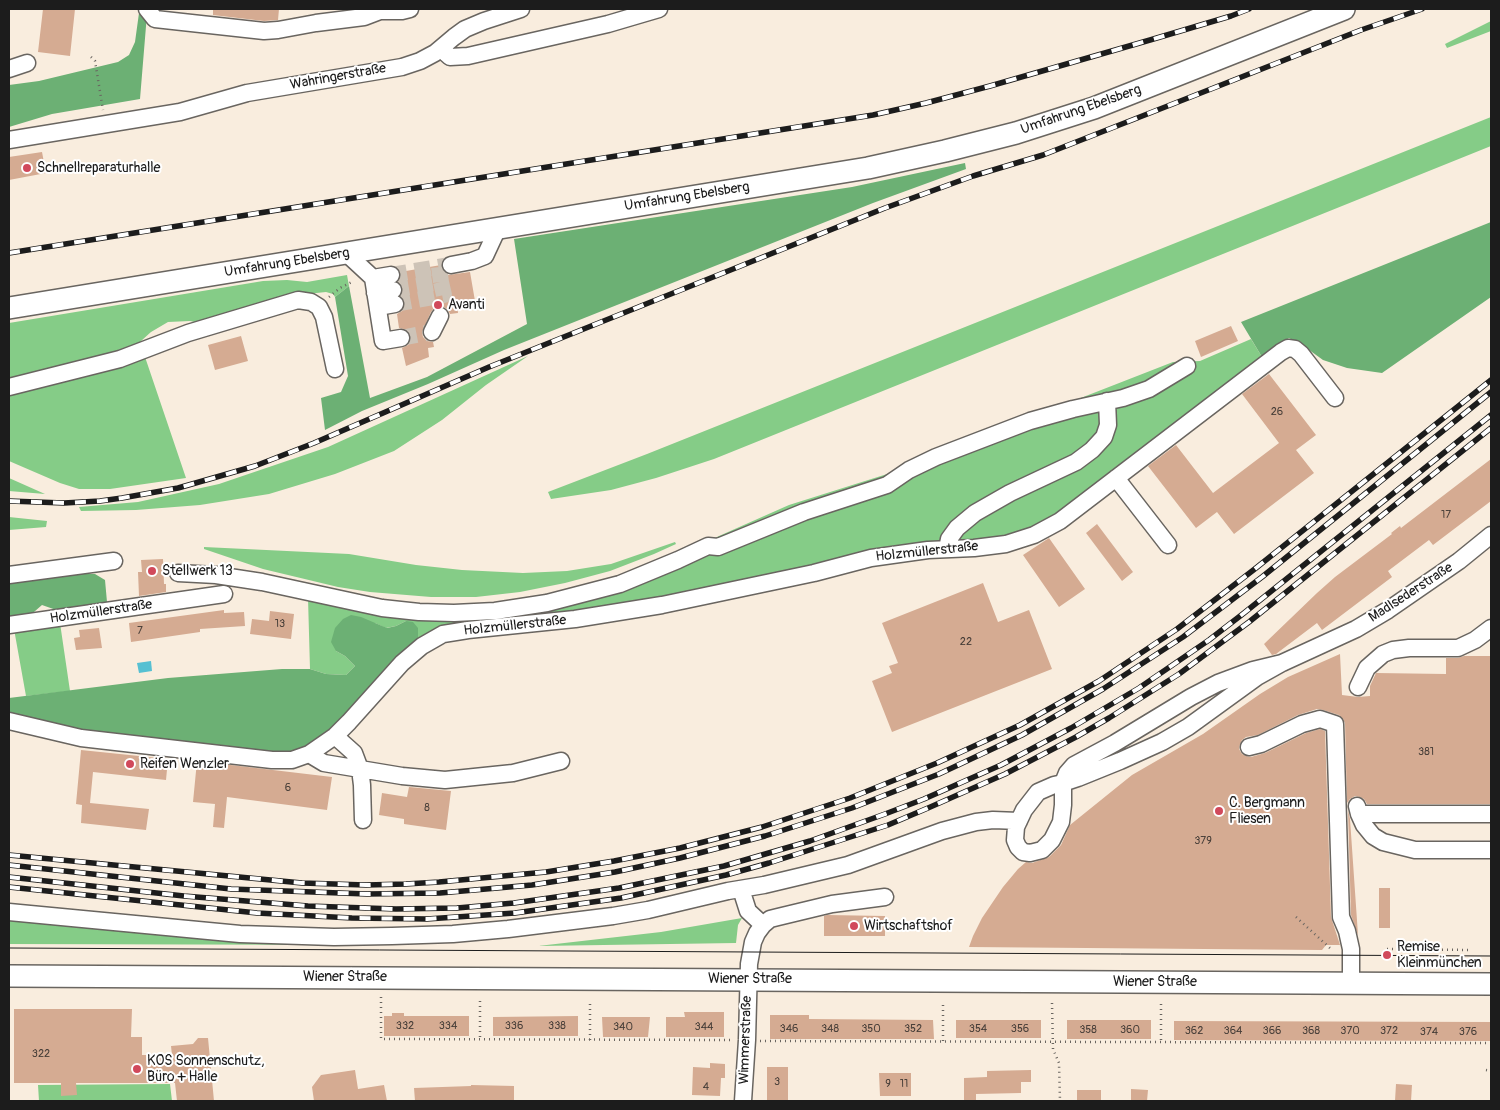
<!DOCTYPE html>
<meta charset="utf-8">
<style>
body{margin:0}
#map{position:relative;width:1500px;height:1110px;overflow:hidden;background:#f9edde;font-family:Pangolin,sans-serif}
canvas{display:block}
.frame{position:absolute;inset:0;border:10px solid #1c1c1c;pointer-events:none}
</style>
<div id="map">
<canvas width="1500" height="1110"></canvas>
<div class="frame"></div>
</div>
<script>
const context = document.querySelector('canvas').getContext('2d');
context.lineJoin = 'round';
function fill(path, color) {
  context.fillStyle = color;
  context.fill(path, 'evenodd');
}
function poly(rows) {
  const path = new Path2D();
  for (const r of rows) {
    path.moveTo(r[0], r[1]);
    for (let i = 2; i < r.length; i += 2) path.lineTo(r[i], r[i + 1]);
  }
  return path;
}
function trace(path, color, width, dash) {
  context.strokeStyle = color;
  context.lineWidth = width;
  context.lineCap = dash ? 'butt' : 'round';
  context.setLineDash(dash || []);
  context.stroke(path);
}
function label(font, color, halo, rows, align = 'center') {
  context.font = font + ' Pangolin,sans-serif';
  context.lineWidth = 4;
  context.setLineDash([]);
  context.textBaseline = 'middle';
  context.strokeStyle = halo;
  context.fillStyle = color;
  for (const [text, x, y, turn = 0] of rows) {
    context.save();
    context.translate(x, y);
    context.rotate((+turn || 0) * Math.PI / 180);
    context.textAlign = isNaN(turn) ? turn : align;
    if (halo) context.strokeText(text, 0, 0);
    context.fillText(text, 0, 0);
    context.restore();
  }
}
const green = poly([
 [1491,21,1491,31,1447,48,1445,44],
 [1491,117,1491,146,714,459,656,478,611,490,551,499,548,492,647,454],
 [347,275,349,286,335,297,333,294,326,292,297,295,204,324,190,321,168,322,151,332,131,350,9,382,9,323,263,281,287,280,307,282],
 [1251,339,1262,357,1068,507,1036,527,1010,537,660,599,574,613,452,626,428,633,418,639,406,621,396,626,386,628,375,623,336,651,345,656,355,666,346,675,326,674,310,669,308,598,418,609,548,600,679,556,719,536,789,505,903,469,1032,417,1173,362,1200,361],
 [144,354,186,478,110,489,79,489,60,483,9,461,9,391],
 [528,356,486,385,442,420,394,451,335,474,269,494,200,505,136,510,81,511,79,507,138,502,219,484,328,447],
 [9,478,45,494,9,491],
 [9,517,47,521,46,527,9,530],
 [675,542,676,544,654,554,610,571,565,583,520,592,476,597,431,597,370,592,338,587,263,569,204,549,204,547,349,554,416,565,462,570,523,573,567,571,611,564],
 [60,623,70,691,26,696,14,629],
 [9,917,218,937,378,945,9,944],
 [742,918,738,925,736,943,538,946,661,932],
 [170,1084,172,1101,39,1101,38,1085]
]);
const forest = poly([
 [139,13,147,14,140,99,52,114,9,127,9,85,39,81,118,62,129,55,135,42],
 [965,163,966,169,873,203,504,350,428,384,362,411,325,430,321,398,341,392,348,376,335,297,349,286,370,398,427,377,527,324,514,239,852,187],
 [1491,222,1491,297,1382,373,1347,368,1323,360,1305,347,1289,338,1262,357,1241,322],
 [84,568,86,574,95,574,105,580,107,602,89,608,59,611,42,605,27,618,9,619,9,579],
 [351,615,361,617,387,628,396,626,406,621,413,622,418,628,418,639,341,722,320,739,301,749,286,752,271,753,87,732,9,716,9,698,168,678,282,669,310,669,326,674,346,675,355,666,345,656,336,651,331,642,335,628,343,619]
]);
const water = poly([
 [151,661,152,671,139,673,137,663]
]);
const building = poly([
 [43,9,75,9,70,56,38,52],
 [213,9,279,9,278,20,264,21,213,15],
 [42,152,46,173,9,180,9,157],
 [441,265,443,271,448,275,470,272,475,301,457,304,458,313,450,314,448,310,444,307,439,306,434,308,431,312,422,332,423,337,427,341,433,342,434,347,428,348,429,357,406,366,402,348,408,345,410,341,411,337,408,331,404,329,399,328,397,314,402,311,404,308,405,303,401,296,403,288,398,282,400,278,400,272],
 [1231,326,1238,341,1201,357,1195,341],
 [241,336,248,361,215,370,208,345],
 [1269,374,1316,435,1296,450,1314,473,1234,534,1217,512,1196,528,1148,466,1176,445,1213,493,1279,443,1242,394],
 [1491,459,1491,501,1433,545,1429,540,1388,571,1392,577,1322,630,1317,623,1276,654,1272,655,1264,644,1317,593,1335,577,1392,534,1391,533,1400,526,1401,528],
 [1097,524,1133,572,1122,581,1086,533],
 [1049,538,1085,589,1059,607,1023,555],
 [163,559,164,584,166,584,166,592,139,596,138,572,142,572,141,560],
 [983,583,998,622,1029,610,1052,669,892,732,872,681,892,673,889,666,898,663,882,623],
 [224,610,224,613,244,612,245,626,200,629,200,632,131,642,129,623],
 [270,611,294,614,291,639,250,634,252,619,269,621],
 [99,628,102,648,76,650,74,638,80,637,79,630],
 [1340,654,1342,695,1358,697,1370,696,1370,686,1376,673,1446,674,1446,658,1458,658,1464,656,1491,656,1491,804,1367,804,1364,799,1360,797,1355,796,1350,799,1347,803,1345,723,1343,719,1339,715,1323,710,1317,709,1298,715,1258,735,1246,737,1242,740,1240,744,1239,749,1242,754,1246,756,1251,757,1265,753,1306,733,1320,729,1325,731,1331,917,1340,945,1326,945,1322,950,969,947,973,936,982,918,1003,887,1018,869,1026,862,1032,863,1049,857,1061,845,1070,825,1132,775,1203,734,1260,694,1288,677],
 [81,750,168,759,166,780,93,772,90,803,149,809,146,830,81,823,82,805,76,804],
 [197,761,332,777,327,810,227,797,224,828,213,827,215,804,193,802],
 [409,787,451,791,446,830,404,824,404,819,379,815,382,793,407,797],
 [1348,810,1350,819,1358,935,1351,915],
 [1379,888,1390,888,1390,928,1379,928],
 [827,915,885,916,885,936,824,936,824,916],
 [14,1009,132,1009,131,1037,142,1037,142,1055,172,1055,171,1046,193,1044,198,1038,208,1038,214,1101,177,1101,175,1083,76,1083,77,1095,61,1096,61,1083,14,1083],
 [684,1012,724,1012,724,1037,666,1037,666,1017,685,1017],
 [392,1013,404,1013,404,1016,469,1016,469,1036,384,1036,384,1016,392,1016],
 [770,1015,809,1015,809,1019,933,1020,934,1039,770,1039],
 [578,1016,578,1036,493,1036,493,1017],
 [602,1017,650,1017,648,1037,603,1037],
 [956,1020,1041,1020,1041,1038,956,1038],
 [1067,1020,1151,1020,1151,1039,1067,1039],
 [1174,1021,1491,1022,1491,1041,1174,1040],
 [710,1063,725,1064,725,1078,721,1078,720,1096,692,1095,693,1067,710,1068],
 [767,1067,788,1067,788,1101,767,1101],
 [355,1070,358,1089,384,1085,387,1101,314,1101,312,1087,321,1075],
 [1031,1070,1031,1082,1021,1082,1021,1093,976,1094,976,1101,964,1101,964,1078,987,1077,987,1071],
 [879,1073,911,1073,911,1096,880,1096],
 [1396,1084,1412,1085,1411,1101,1395,1101],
 [471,1085,514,1086,514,1101,415,1101,414,1088,471,1086],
 [1131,1089,1148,1090,1147,1101,1131,1101],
 [1077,1090,1101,1090,1101,1101,1077,1101]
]);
const minorTunnel = poly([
 [391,275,450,265],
 [393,290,441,282,439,267],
 [395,304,444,295,441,282],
 [401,338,432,332]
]);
const path = poly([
 [91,57,95,61,103,110],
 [329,297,340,288,354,281],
 [1296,917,1331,949],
 [1387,949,1472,950],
 [381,997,381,1039,732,1040],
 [480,1001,480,1039],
 [1052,1003,1053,1049,1059,1063,1060,1101],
 [1161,1004,1161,1042],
 [590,1040,590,1000],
 [760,1041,1491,1043],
 [943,1041,943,1003],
 [1486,1070,1491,1071]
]);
const minor = poly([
 [147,9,155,19,264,31,278,30,316,23,364,17,385,9],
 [383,11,402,11,410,9],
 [441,49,450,57,468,56,608,24,659,9],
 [9,69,27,63],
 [9,140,180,112,247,93,402,67,420,61,435,53,454,37,465,29,484,21,521,9],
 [346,253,373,278,391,275],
 [451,265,472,261,485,256,498,228],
 [373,278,383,341,401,338],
 [375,293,393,290],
 [378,307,395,304],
 [432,332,440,316],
 [9,387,120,359,188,333,298,300,311,302,319,307,324,317,335,369],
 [1116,478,1168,545],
 [947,549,949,539,957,528,975,513,1010,493,1076,462,1092,450,1104,437,1108,425,1107,401],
 [178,573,216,575,262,582,382,608,419,612,454,613,495,611,547,603,620,584,678,560,708,546,718,547,804,512,887,485,909,470,936,457,1030,421,1073,409,1123,398,1149,389,1187,366],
 [9,575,114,561],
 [9,625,224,594],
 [1282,663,1253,670,1218,683,1191,697,1115,743,1074,765,1067,773,1063,783,1063,805,1061,822,1052,840,1042,850,1030,853,1023,852,1018,847,1015,840,1016,827,1024,810,1038,792,1054,785,1063,783,1078,778,1120,761,1162,742,1188,727,1257,677,1282,663,1356,629,1388,610,1459,561,1491,535],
 [1358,687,1367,668,1383,654,1393,650,1409,648,1458,648,1475,640,1491,628],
 [9,721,81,738,272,760,292,760,309,754,335,736,349,722,402,663,422,646,443,634,468,630,575,619,662,605,814,573,871,558,928,550,974,548,1006,544,1034,535,1060,521,1281,352,1288,348,1295,349,1301,354,1335,398],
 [335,736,354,753,360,769,362,785,363,820],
 [1249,747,1261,744,1302,724,1320,719,1335,724,1341,917,1347,931,1351,949,1351,984],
 [309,754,324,763,402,776,445,780,513,773,561,761],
 [1357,806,1359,814,1364,825,1373,836,1383,842,1415,850,1491,850],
 [1359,814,1491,814],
 [741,889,748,911,763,925],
 [9,912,240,934,334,937,392,936,453,934,508,929,613,916,648,910,728,891,764,885,848,865,942,831,976,822,993,820,1019,821],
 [743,1101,747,1040,749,964,753,942,757,933,763,925,770,919,778,917,832,904,885,897]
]);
const major = poly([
 [9,308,868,168,945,151,1016,133,1094,108,1344,9],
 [9,976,1491,984]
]);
const tram = poly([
 [9,948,1491,956]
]);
const rail = poly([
 [9,253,873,115,926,103,990,86,1150,40,1231,16,1249,9],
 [9,501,64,503,100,501,122,498,178,488,255,466,314,443,489,367,885,208,973,176,1043,155,1361,30,1422,9],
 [9,855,302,883,366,885,406,884,439,882,546,872,614,861,680,848,762,827,850,798,937,763,1020,725,1099,681,1177,629,1256,568,1491,380],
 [9,865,231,889,367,894,440,893,532,885,615,872,680,858,765,836,852,808,939,774,1022,735,1103,689,1183,637,1262,577,1491,392],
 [9,877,184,896,308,906,396,909,457,908,514,903,619,888,724,866,810,841,885,814,924,799,1001,765,1071,728,1139,688,1209,640,1244,613,1491,415],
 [9,887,257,913,352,918,427,919,515,913,621,898,726,875,769,863,888,825,928,808,1005,774,1076,737,1109,718,1179,674,1249,622,1491,428]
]);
const markers = [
 [27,168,5,"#d1495b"],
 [438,305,5,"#d1495b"],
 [152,571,5,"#d1495b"],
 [130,764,5,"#d1495b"],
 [1219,811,5,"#d1495b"],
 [854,926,5,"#d1495b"],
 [1387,955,5,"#d1495b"],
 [137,1069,5,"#d1495b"]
];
const numberNames = [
 ["26",1277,412],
 ["17",1446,515],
 ["13",280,624],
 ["7",140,631],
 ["22",966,642],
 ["381",1426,752],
 ["6",288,788],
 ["8",427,808],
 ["379",1203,841],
 ["332",405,1026],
 ["334",448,1026],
 ["336",514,1026],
 ["338",557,1026],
 ["340",623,1027],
 ["344",704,1027],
 ["346",789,1029],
 ["348",830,1029],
 ["350",871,1029],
 ["352",913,1029],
 ["354",978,1029],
 ["356",1020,1029],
 ["358",1088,1030],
 ["360",1130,1030],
 ["362",1194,1031],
 ["364",1233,1031],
 ["366",1272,1031],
 ["368",1311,1031],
 ["370",1350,1031],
 ["372",1389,1031],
 ["374",1429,1032],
 ["376",1468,1032],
 ["322",41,1054],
 ["3",777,1082],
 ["9",888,1084],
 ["11",904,1084],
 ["4",706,1087]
];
const streetNames = [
 ["Wahringerstraße",338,77,-10],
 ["Umfahrung Ebelsberg",1081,110,-19],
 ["Umfahrung Ebelsberg",687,197,-9],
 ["Umfahrung Ebelsberg",287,263,-9],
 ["Holzmüllerstraße",927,552,-6],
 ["Madlsederstraße",1411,593,-33],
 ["Holzmüllerstraße",101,612,-8],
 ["Holzmüllerstraße",515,626,-6],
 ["Wiener Straße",345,977],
 ["Wiener Straße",750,979],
 ["Wiener Straße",1155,982],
 ["Wimmerstraße",746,1040,-88]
];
const poiNames = [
 ["Schnellreparaturhalle",37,168],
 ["Avanti",448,305],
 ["Stellwerk 13",162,571],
 ["Reifen Wenzler",140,764],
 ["C. Bergmann",1229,803],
 ["Fliesen",1229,819],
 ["Wirtschaftshof",864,926],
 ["Remise",1397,947],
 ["Kleinmünchen",1397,963],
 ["KOS Sonnenschutz,",147,1061],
 ["Büro + Halle",147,1077]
];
fill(green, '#85cc87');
fill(forest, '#6cb074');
fill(water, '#56c0d2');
fill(building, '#d5ab92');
trace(minorTunnel, '#cdc3b7', 16, [16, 8]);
trace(minor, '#696560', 19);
trace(major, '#696560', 24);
trace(path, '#696560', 2.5, [1, 4]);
trace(minor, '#fff', 16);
trace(major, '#fff', 21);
trace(tram, '#1c1c1c', 1);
trace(rail, '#1c1c1c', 5.5);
trace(rail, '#fff', 4, [11]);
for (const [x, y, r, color] of markers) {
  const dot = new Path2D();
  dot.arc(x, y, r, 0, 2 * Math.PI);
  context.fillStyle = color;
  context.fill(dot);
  trace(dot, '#fff', 2);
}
label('11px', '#4a403a', null, numberNames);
label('14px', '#1c1c1c', '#fff', streetNames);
label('14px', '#1c1c1c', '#fff', poiNames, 'left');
</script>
